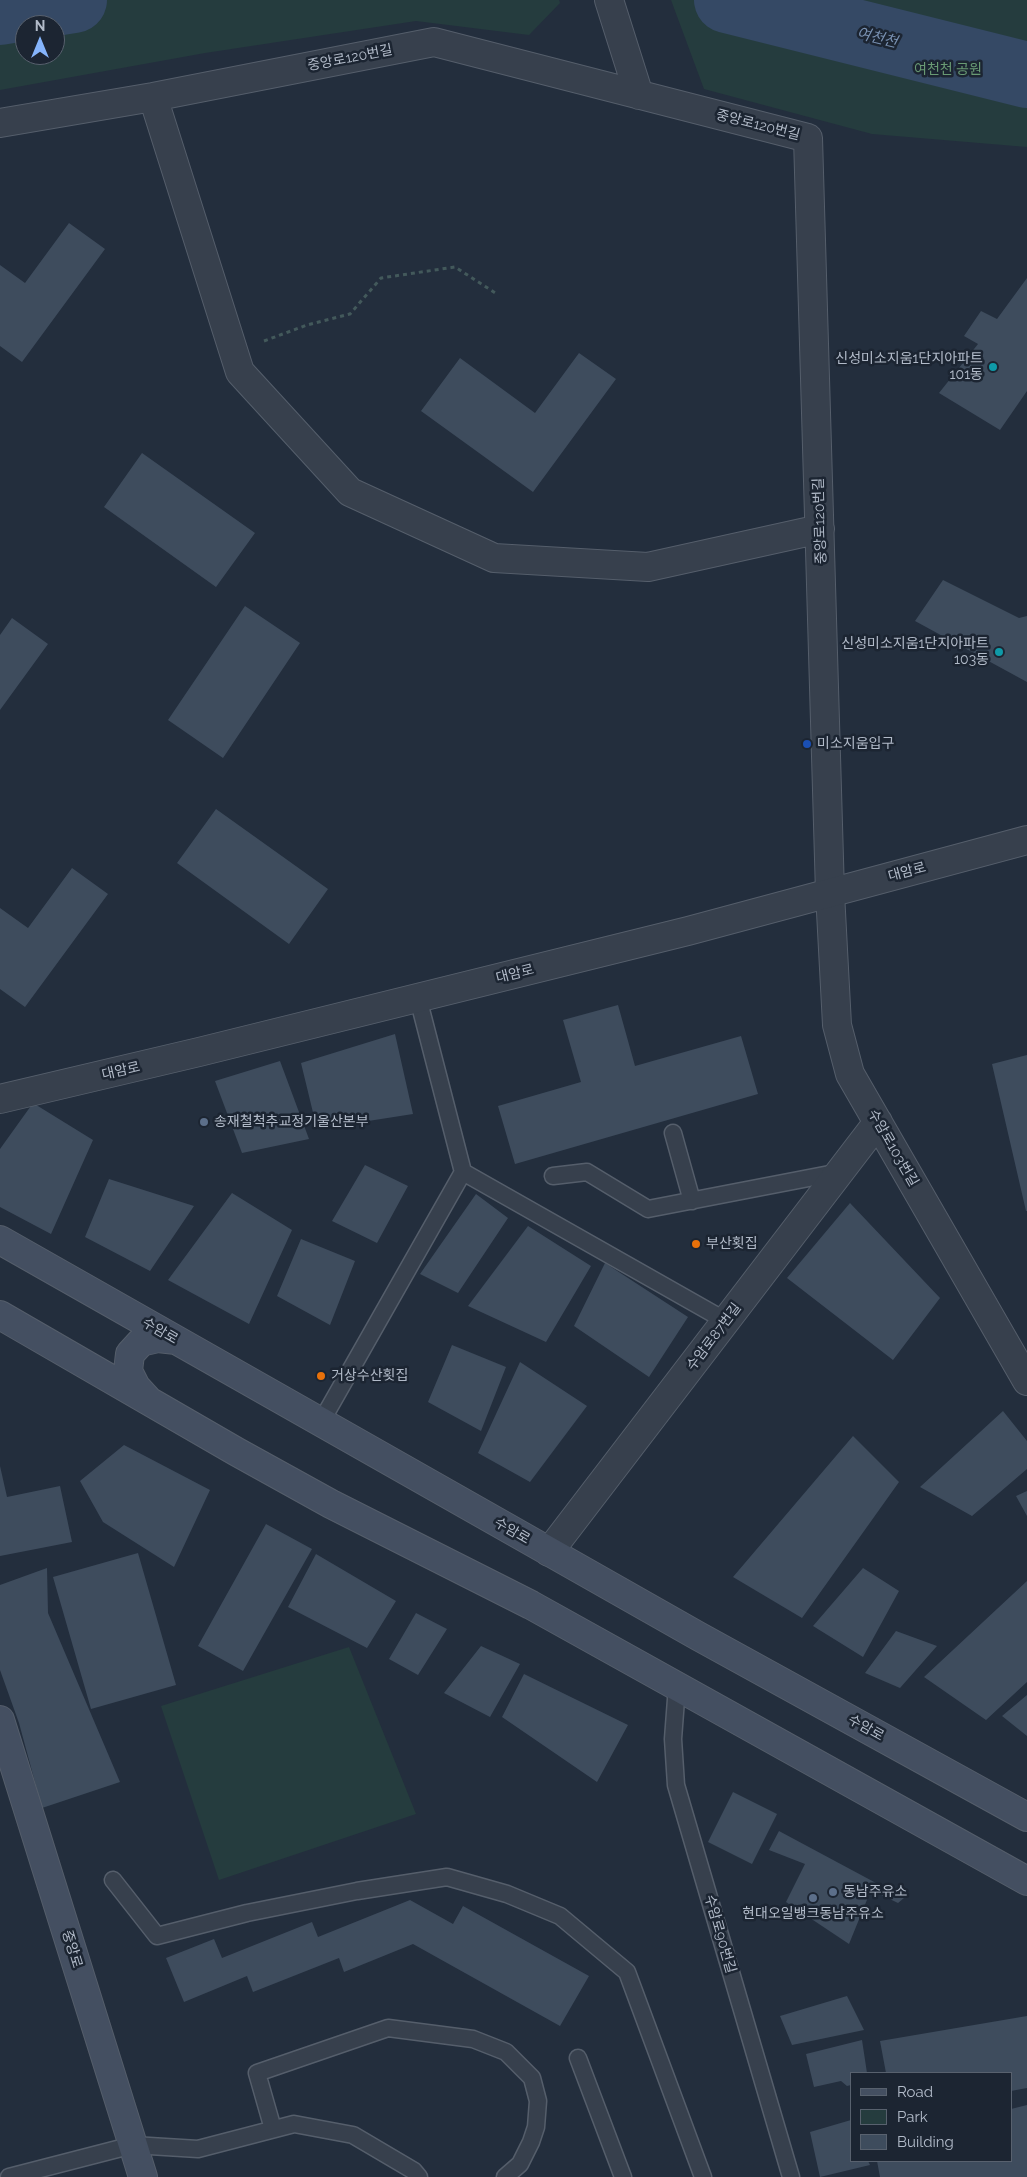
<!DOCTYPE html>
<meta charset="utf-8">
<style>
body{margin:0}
#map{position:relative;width:1027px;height:2177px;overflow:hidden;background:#232e3d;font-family:Raleway,sans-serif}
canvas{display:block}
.legend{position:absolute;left:850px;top:2072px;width:162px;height:90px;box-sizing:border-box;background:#1c2532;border:1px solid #58616e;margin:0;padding:6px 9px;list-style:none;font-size:15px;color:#b2bbc9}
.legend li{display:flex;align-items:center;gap:10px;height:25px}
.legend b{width:25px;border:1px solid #58616e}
.north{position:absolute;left:15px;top:15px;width:50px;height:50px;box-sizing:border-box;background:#1c2532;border:1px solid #58616e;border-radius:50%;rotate:0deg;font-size:14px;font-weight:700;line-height:20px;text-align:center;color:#b2bbc9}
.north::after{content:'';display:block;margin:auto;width:18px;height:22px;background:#85b4fb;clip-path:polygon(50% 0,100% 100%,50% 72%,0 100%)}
</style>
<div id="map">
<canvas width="1027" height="2177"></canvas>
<ul class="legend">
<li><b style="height:6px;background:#444f61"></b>Road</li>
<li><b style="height:14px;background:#253c3e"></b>Park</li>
<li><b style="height:14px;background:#3e4c5d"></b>Building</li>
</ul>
<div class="north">N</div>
</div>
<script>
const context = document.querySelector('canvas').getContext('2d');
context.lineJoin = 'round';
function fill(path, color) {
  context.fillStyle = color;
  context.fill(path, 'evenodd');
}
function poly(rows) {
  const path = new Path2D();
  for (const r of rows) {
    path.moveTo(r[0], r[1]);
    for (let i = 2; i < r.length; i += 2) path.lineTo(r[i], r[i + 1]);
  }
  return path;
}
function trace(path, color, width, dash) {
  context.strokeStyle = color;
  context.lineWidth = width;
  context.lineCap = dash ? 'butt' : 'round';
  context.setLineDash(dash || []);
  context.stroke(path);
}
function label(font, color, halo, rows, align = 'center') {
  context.font = font + ' Raleway,"Noto Sans KR",sans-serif';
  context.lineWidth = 5;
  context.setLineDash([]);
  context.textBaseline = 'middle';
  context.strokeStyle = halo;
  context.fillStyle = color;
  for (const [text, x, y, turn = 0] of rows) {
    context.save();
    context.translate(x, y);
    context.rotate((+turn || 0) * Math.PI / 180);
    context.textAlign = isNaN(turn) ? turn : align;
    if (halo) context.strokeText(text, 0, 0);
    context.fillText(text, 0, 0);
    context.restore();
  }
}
const green = poly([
 [0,0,559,0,560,3,529,35,416,21,205,53,0,90],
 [25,25,55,25,55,55,25,55],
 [671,0,1027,0,1027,147,872,134,704,89],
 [349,1647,416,1814,219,1880,161,1706]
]);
const river = poly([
 [727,0,1027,75],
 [0,12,74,0]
]);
const building = poly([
 [69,223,105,249,22,362,0,346,0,265,25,283],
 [1027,278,1027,391,1000,430,939,393,978,344,964,336,981,311,997,319],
 [579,353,616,379,533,492,421,411,460,358,535,413],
 [142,453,255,533,216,587,104,507],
 [943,580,1019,618,1027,616,1027,682,915,621],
 [245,606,300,643,223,758,168,720],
 [12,618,48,644,0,710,0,635],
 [216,809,328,889,289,944,177,863],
 [72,868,108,894,25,1007,0,989,0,908,28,928],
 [618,1005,635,1066,741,1036,758,1094,515,1164,498,1106,581,1082,563,1020],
 [395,1034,413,1114,317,1129,301,1063],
 [1027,1055,1027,1211,1026,1211,992,1064],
 [280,1061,309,1139,242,1153,215,1081],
 [33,1103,93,1140,51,1234,0,1207,0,1149],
 [365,1165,408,1186,377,1243,332,1221],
 [109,1179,194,1206,150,1271,85,1237],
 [232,1193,292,1230,249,1324,168,1280],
 [476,1194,508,1218,458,1293,420,1274],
 [850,1203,940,1298,893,1360,787,1278],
 [528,1226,591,1266,546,1342,468,1306],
 [301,1239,355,1261,330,1325,277,1296],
 [605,1263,688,1317,649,1377,574,1326],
 [452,1345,506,1367,481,1431,428,1402],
 [520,1362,587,1406,530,1482,478,1453],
 [1003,1411,1027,1441,1027,1469,972,1516,920,1487],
 [853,1436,899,1482,802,1618,733,1577],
 [124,1445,210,1490,174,1567,103,1522,80,1481],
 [0,1466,7,1497,60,1486,72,1542,0,1556],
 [1027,1491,1027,1516,1016,1496],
 [266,1524,312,1549,243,1671,198,1646],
 [138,1553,176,1685,91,1709,53,1577],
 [316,1554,396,1601,367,1648,288,1607],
 [47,1568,48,1613,120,1782,42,1808,19,1723,0,1670,0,1585],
 [863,1568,899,1591,863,1657,813,1626],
 [1027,1581,1027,1682,986,1720,924,1677],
 [416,1613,447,1629,418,1675,389,1659],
 [896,1631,937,1646,900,1688,865,1673],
 [481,1646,520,1664,490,1717,444,1693],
 [524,1674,628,1725,597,1782,502,1717],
 [1027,1695,1027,1736,1002,1716],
 [733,1792,777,1814,752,1864,708,1842],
 [779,1831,904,1898,898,1903,871,1890,849,1944,786,1902,805,1864,769,1850],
 [410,1900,453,1924,463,1906,589,1976,560,2026,413,1944,344,1972,339,1958,253,1992,247,1976,184,2002,166,1958,214,1939,222,1958,312,1922,318,1937],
 [847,1996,864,2030,792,2045,780,2016],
 [1027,2016,1027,2088,1011,2091,1011,2073,886,2073,880,2041],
 [862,2040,867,2073,851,2073,851,2085,847,2086,841,2081,814,2087,806,2054],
 [1027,2105,1027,2177,880,2177,877,2161,1011,2161,1011,2109],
 [851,2120,851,2161,868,2161,870,2165,820,2177,810,2132]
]);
const path = poly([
 [264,341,307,325,350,314,381,278,455,267,497,294]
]);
const service = poly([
 [673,1133,692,1201],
 [463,1172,726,1321],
 [553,1176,587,1172,648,1209,840,1172],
 [321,1422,463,1172,418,998],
 [677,1686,673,1739,676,1785,791,2177],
 [113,1880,157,1936,247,1913,357,1891,447,1877,507,1894,560,1916,627,1972,703,2177],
 [578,2058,623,2177],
 [273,2129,257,2073,388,2028,473,2039,506,2052,532,2078,538,2101,536,2127,531,2142,520,2164,505,2177],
 [9,2177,133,2145,198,2149,294,2124,353,2135,414,2171,419,2177]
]);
const minor = poly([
 [609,0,639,95],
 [153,97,240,372,350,492,494,558,648,567,820,529],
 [0,123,153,97,434,42,808,138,830,893,837,1025,850,1074,1027,1381],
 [549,1552,878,1122]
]);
const tertiary = poly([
 [0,1099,199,1052,688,931,1027,840]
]);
const secondary = poly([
 [0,1240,698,1636,1027,1817],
 [0,1315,237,1452,331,1504,531,1605,1027,1881],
 [147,1399,136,1387,128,1371,130,1354,141,1342,158,1338,176,1340],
 [0,1720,143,2177]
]);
const markers = [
 [993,367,5,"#0f9aa8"],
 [999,652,5,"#0f9aa8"],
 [807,744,5,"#1a4fb4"],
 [204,1122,5,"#5c6f8a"],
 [696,1244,5,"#e8710a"],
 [321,1376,5,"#e8710a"],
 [833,1892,5,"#5c6f8a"],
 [813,1898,5,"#5c6f8a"]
];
const streetNames = [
 ["중앙로120번길",350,58,-11],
 ["중앙로120번길",758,125,14],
 ["중앙로120번길",820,521,-92],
 ["대암로",907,872,-15],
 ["대암로",515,974,-14],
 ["대암로",121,1071,-13],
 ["수암로103번길",893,1148,60],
 ["수암로",160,1331,30],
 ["수암로87번길",714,1337,-53],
 ["수암로",512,1531,30],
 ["수암로",866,1728,29],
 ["수암로90번길",720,1934,74],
 ["중앙로",72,1949,73]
];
const parkNames = [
 ["여천천 공원",948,70]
];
const poiNames = [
 ["신성미소지움1단지아파트",983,359,"right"],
 ["101동",983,375,"right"],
 ["신성미소지움1단지아파트",989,644,"right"],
 ["103동",989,660,"right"],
 ["미소지움입구",817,744],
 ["송재철척추교정기울산본부",214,1122],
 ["부산횟집",706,1244],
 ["거상수산횟집",331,1376],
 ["동남주유소",843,1892],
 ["현대오일뱅크동남주유소",813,1914,"center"]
];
const waterNames = [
 ["여천천",877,38,14]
];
fill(green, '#253c3e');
trace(river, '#354965', 66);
fill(building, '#3e4c5d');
trace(service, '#555e6b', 19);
trace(minor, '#555e6b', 30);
trace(tertiary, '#555e6b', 30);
trace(secondary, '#555e6b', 30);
trace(path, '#43595b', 3, [4, 4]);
trace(service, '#37404d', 16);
trace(minor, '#37404d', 28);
trace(tertiary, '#37404d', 28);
trace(secondary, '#444f61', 28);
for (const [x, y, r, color] of markers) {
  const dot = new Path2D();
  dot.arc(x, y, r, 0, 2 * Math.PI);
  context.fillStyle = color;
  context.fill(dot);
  trace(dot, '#1c2532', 2);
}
label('14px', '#b2bbc9', '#1c2532', streetNames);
label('14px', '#699a74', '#1c2532', parkNames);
label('14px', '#b2bbc9', '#1c2532', poiNames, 'left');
label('italic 15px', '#7991b2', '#1c2532', waterNames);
</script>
